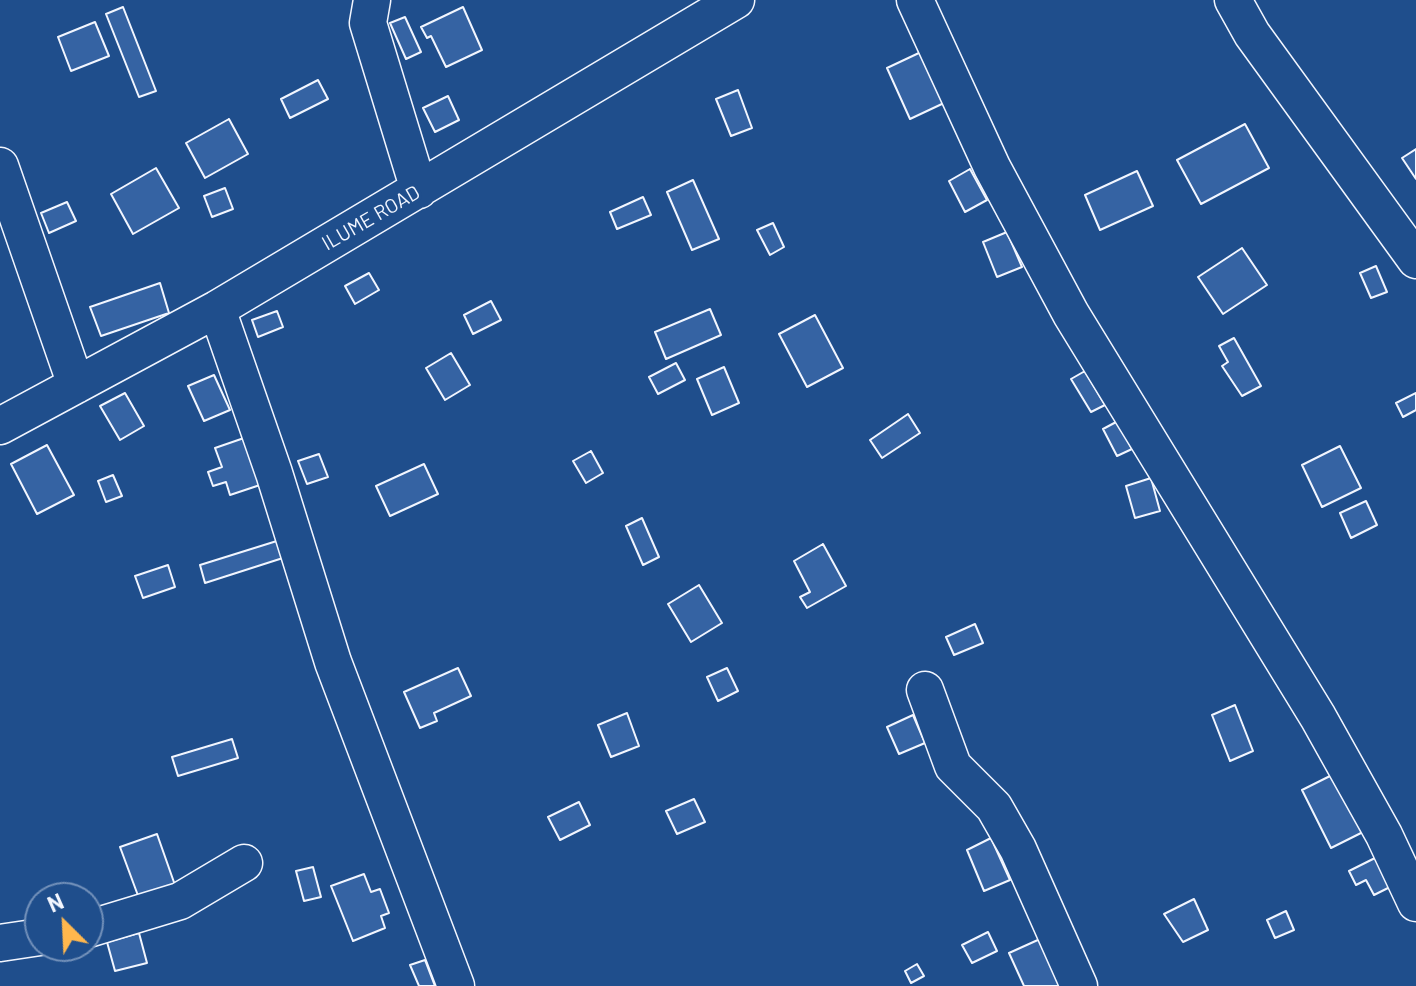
<!DOCTYPE html>
<style>
body{margin:0}
#map{position:relative;width:1416px;height:986px;overflow:hidden;background:#1f4e8c;font-family:Barlow,sans-serif}
canvas{display:block}
.north{position:absolute;left:24px;top:882px;width:80px;height:80px;box-sizing:border-box;background:#1f4e8c;border:2px solid #7391ba;border-radius:50%;rotate:336deg;font-size:22px;font-weight:700;line-height:32px;text-align:center;color:#f2f6ff}
.north::after{content:'';display:block;margin:auto;width:28px;height:36px;background:#ffb74d;clip-path:polygon(50% 0,100% 100%,50% 72%,0 100%)}
</style>
<div id="map">
<canvas width="1416" height="986"></canvas>
<div class="north">N</div>
</div>
<script>
const context = document.querySelector('canvas').getContext('2d');
context.lineJoin = 'round';
function fill(path, color) {
  context.fillStyle = color;
  context.fill(path, 'evenodd');
}
function poly(rows) {
  const path = new Path2D();
  for (const r of rows) {
    path.moveTo(r[0], r[1]);
    for (let i = 2; i < r.length; i += 2) path.lineTo(r[i], r[i + 1]);
  }
  return path;
}
function trace(path, color, width, dash) {
  context.strokeStyle = color;
  context.lineWidth = width;
  context.lineCap = dash ? 'butt' : 'round';
  context.setLineDash(dash || []);
  context.stroke(path);
}
function label(font, color, halo, rows, align = 'center') {
  context.font = font + ' Barlow,sans-serif';
  context.lineWidth = 6;
  context.setLineDash([]);
  context.textBaseline = 'middle';
  context.strokeStyle = halo;
  context.fillStyle = color;
  for (const [text, x, y, turn = 0] of rows) {
    context.save();
    context.translate(x, y);
    context.rotate((+turn || 0) * Math.PI / 180);
    context.textAlign = isNaN(turn) ? turn : align;
    if (halo) context.strokeText(text, 0, 0);
    context.fillText(text, 0, 0);
    context.restore();
  }
}
const building = poly([
 [123,7,156,91,139,97,106,14,123,7],
 [463,7,482,50,446,67,431,36,427,38,421,27,463,7],
 [405,17,421,52,406,59,390,23,405,17],
 [95,22,109,56,71,71,58,37,95,22],
 [921,52,944,103,910,119,887,68,921,52],
 [318,80,328,99,290,118,281,99,318,80],
 [738,90,752,128,731,136,716,99,738,90],
 [448,96,459,120,435,132,423,108,448,96],
 [229,119,248,154,205,178,186,143,229,119],
 [1245,124,1269,168,1201,204,1177,160,1245,124],
 [1416,149,1416,179,1402,158,1416,149],
 [156,168,179,208,133,234,111,194,156,168],
 [970,169,987,200,965,212,949,181,970,169],
 [1137,171,1153,206,1100,230,1085,195,1137,171],
 [693,180,719,239,692,250,667,192,693,180],
 [225,188,233,209,212,217,204,196,225,188],
 [643,197,651,215,617,229,610,212,643,197],
 [67,202,76,221,49,233,41,213,67,202],
 [773,223,784,247,770,255,757,230,773,223],
 [1007,232,1022,267,997,277,983,242,1007,232],
 [1242,248,1267,285,1223,314,1198,277,1242,248],
 [1376,266,1387,292,1371,298,1360,273,1376,266],
 [369,273,379,290,355,304,345,286,369,273],
 [160,283,169,313,101,336,90,307,160,283],
 [491,301,501,320,473,334,464,315,491,301],
 [710,309,721,335,666,359,655,332,710,309],
 [277,311,283,327,258,337,252,320,277,311],
 [815,315,843,368,807,387,779,334,815,315],
 [1234,338,1261,386,1242,396,1222,366,1228,362,1219,346,1234,338],
 [451,353,470,385,445,400,426,368,451,353],
 [676,363,685,380,658,394,649,377,676,363],
 [724,367,739,403,712,415,697,379,724,367],
 [1085,371,1105,405,1091,412,1071,379,1085,371],
 [214,375,230,410,204,421,188,386,214,375],
 [125,393,144,426,120,440,100,406,125,393],
 [1416,393,1416,410,1403,417,1396,403,1416,393],
 [908,414,920,433,882,458,870,440,908,414],
 [1118,421,1132,449,1117,456,1103,429,1118,421],
 [244,438,260,485,230,495,226,482,213,486,208,472,222,467,215,448,244,438],
 [47,445,74,495,37,514,11,464,47,445],
 [1340,446,1361,488,1322,507,1302,465,1340,446],
 [591,451,603,473,586,483,573,461,591,451],
 [319,454,328,477,307,484,298,461,319,454],
 [424,464,438,494,390,516,376,486,424,464],
 [113,475,122,496,106,502,98,481,113,475],
 [1151,478,1160,511,1135,518,1126,486,1151,478],
 [1366,501,1377,525,1351,538,1340,513,1366,501],
 [642,518,659,557,643,565,626,526,642,518],
 [280,540,286,557,205,583,200,565,280,540],
 [823,544,846,586,807,608,800,597,810,592,794,561,823,544],
 [168,565,175,587,143,598,135,576,168,565],
 [699,585,722,623,691,642,668,604,699,585],
 [975,624,983,643,954,655,946,637,975,624],
 [458,668,471,696,434,713,437,721,420,728,404,692,458,668],
 [727,668,738,691,718,701,707,677,727,668],
 [1235,705,1253,751,1230,761,1212,715,1235,705],
 [627,713,639,746,611,757,598,725,627,713],
 [913,715,925,743,899,754,887,727,913,715],
 [232,739,238,758,178,776,172,757,232,739],
 [1340,771,1369,829,1331,848,1302,790,1340,771],
 [694,799,705,822,677,834,666,811,694,799],
 [579,802,590,825,560,840,548,817,579,802],
 [157,834,176,888,140,901,120,847,157,834],
 [991,838,1010,880,984,891,967,850,991,838],
 [1381,855,1396,884,1374,895,1366,880,1356,885,1349,871,1381,855],
 [313,867,321,897,304,901,296,871,313,867],
 [364,874,371,892,380,889,389,913,381,916,385,928,353,941,331,886,364,874],
 [1194,899,1208,930,1183,942,1164,914,1194,899],
 [1286,911,1294,930,1275,938,1267,920,1286,911],
 [988,932,997,951,972,963,962,945,988,932],
 [139,933,147,963,115,971,107,942,139,933],
 [1040,939,1061,986,1024,986,1009,953,1040,939],
 [425,960,435,986,419,986,410,965,425,960],
 [917,964,924,976,911,983,905,971,917,964]
]);
const minor = poly([
 [372,0,368,23,419,190],
 [915,0,992,167,1071,314,1318,717,1384,835,1416,903],
 [1233,0,1252,34,1416,260],
 [0,166,76,385],
 [217,309,274,473,333,662,456,986],
 [0,426,217,309,736,0],
 [925,690,953,766,994,807,1018,849,1079,986],
 [88,929,180,901,244,863],
 [0,943,40,937]
]);
const streetNames = [
 ["ILUME ROAD",371,218,-30]
];
fill(building, '#3563a3');
trace(building, '#f2f6ff', 2);
trace(minor, '#f2f6ff', 39);
trace(minor, '#1f4e8c', 36);
label('20px', '#f2f6ff', '#1f4e8c', streetNames);
</script>
